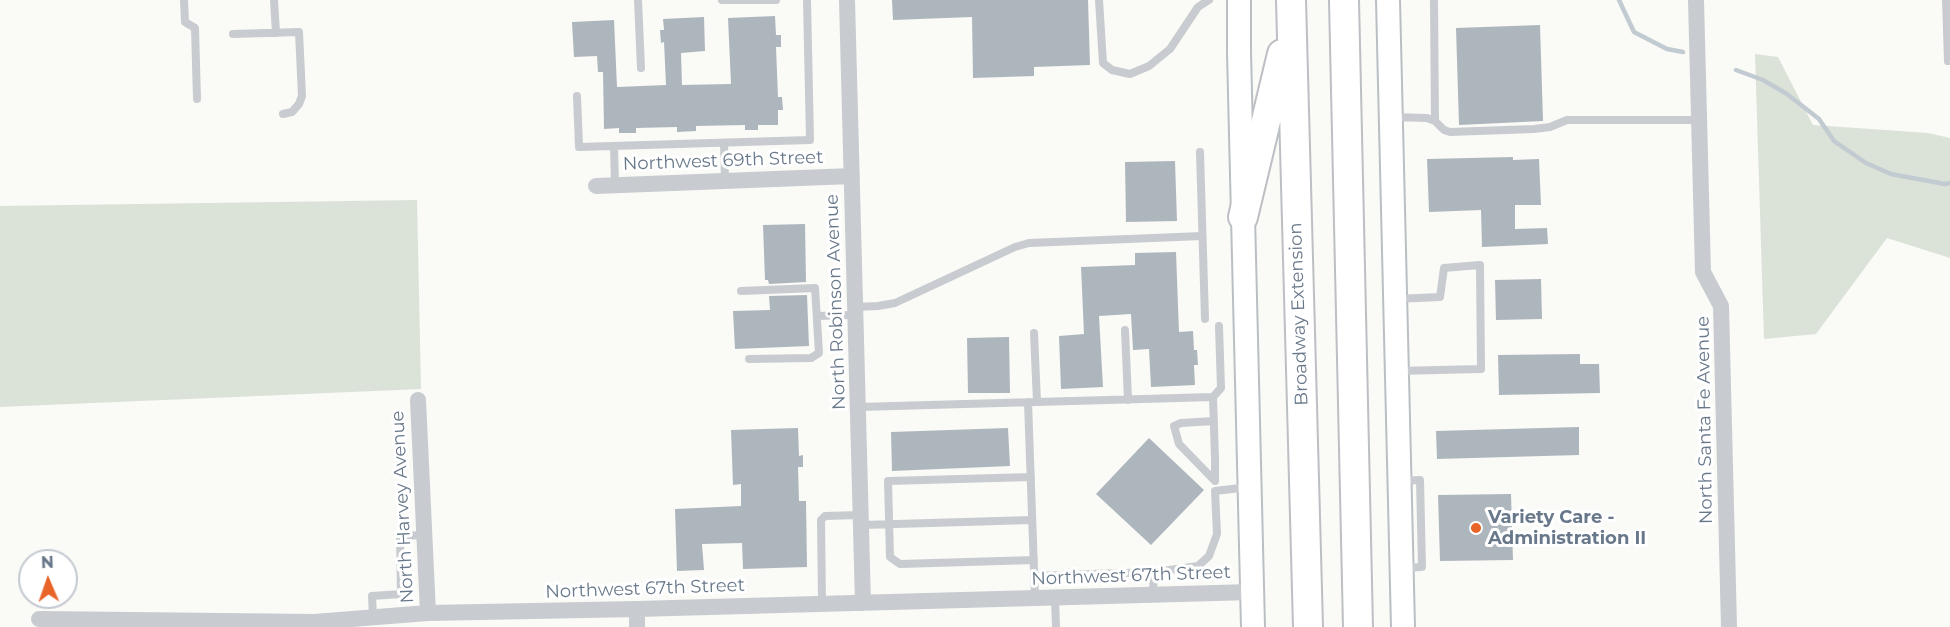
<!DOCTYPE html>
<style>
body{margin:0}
#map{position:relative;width:1950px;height:627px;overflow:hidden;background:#fafaf7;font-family:Montserrat,sans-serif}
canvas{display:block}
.north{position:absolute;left:18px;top:549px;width:60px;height:60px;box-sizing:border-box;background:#fff;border:2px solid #c3c9d0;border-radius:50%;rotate:358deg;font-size:16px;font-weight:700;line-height:24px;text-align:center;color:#68788a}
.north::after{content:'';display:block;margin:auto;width:21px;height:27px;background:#e96428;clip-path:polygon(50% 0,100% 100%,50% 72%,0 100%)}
</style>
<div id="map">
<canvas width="1950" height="627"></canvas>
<div class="north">N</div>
</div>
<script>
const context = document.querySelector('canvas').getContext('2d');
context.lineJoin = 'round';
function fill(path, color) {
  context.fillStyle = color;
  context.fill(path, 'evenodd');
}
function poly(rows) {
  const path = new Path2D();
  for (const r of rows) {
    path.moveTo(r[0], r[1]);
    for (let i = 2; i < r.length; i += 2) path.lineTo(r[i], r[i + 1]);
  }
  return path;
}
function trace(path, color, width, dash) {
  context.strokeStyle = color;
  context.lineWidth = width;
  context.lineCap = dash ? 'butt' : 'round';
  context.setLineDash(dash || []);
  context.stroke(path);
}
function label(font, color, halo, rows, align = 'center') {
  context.font = font + ' Montserrat,sans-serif';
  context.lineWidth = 6;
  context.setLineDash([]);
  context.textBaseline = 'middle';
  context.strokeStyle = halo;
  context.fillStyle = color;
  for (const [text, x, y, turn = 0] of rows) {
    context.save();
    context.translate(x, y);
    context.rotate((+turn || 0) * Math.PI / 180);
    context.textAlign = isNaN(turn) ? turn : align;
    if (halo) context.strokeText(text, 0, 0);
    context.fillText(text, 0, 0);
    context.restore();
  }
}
const green = poly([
 [1755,54,1778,57,1813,125,1928,133,1950,138,1950,258,1887,238,1816,334,1764,339],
 [417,200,421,389,0,407,0,206]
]);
const stream = poly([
 [1619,0,1634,32,1667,49,1683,52],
 [1736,70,1763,80,1787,94,1819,119,1834,141,1866,163,1891,174,1945,184,1950,183]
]);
const building = poly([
 [892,0,1088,0,1090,65,1034,67,1034,76,973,78,972,17,893,20],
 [775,16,776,35,781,35,781,47,776,47,778,97,782,97,783,110,778,110,778,125,758,125,758,130,745,130,745,125,696,126,696,131,677,132,677,127,636,128,636,133,619,133,619,128,604,129,603,72,598,72,597,56,574,57,572,22,614,20,617,87,666,85,664,42,661,43,660,30,664,30,663,19,704,17,705,51,681,53,682,85,731,84,728,18],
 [1540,25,1543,121,1459,125,1456,28],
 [1513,157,1513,160,1539,159,1541,205,1515,205,1515,229,1547,228,1548,244,1482,247,1481,210,1429,212,1427,159],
 [1175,161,1177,221,1126,222,1125,162],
 [805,224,806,282,769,284,768,280,765,280,763,225],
 [1176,252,1179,332,1193,331,1194,350,1197,350,1198,365,1194,365,1195,385,1151,387,1149,349,1133,350,1131,314,1099,316,1103,387,1061,389,1059,336,1084,334,1081,267,1135,265,1135,253],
 [1541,279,1542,319,1496,320,1495,280],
 [807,295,809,346,735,349,733,311,770,310,769,296],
 [1009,337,1010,393,968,393,967,338],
 [1580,354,1580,364,1599,364,1600,393,1499,395,1498,355],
 [1579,427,1579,455,1437,459,1436,431],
 [798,428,799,456,803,455,803,467,798,467,799,501,806,501,807,567,743,569,742,543,702,544,704,570,677,571,675,509,741,506,741,484,733,485,731,430],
 [1008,428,1010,466,892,471,891,432],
 [1149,438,1204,490,1151,545,1096,494],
 [1511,494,1513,560,1440,561,1438,495]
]);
const service = poly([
 [184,0,185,22,195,28,197,99],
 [274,0,276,33],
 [638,0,641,68],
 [722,0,776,0],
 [1099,0,1103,63,1112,70,1130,74,1149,66,1170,49,1198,7,1209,0],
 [1434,0,1435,121],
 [1946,0,1948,61],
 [233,34,299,32,302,96,299,104,292,112,283,114],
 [577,96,579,147,810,140,807,0],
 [1391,117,1427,118,1435,121,1444,130,1450,132,1534,129,1550,127,1567,120,1699,120],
 [724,143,725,181],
 [614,146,615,185],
 [1200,152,1205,319],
 [741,291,815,288,819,353,811,358,749,359],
 [1395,299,1440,297,1444,268,1480,265,1481,369,1397,371],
 [856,307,878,306,895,303,1015,247,1029,243,1202,236],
 [817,316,856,315],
 [1125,330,1128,400],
 [1034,333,1037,402],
 [1213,397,1215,459,1215,481,1179,444,1174,426,1181,423,1214,421],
 [1028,402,1035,598],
 [859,407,1213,397,1221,388,1219,326],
 [1031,477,888,481,890,557,900,564,1034,560],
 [1400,481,1420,480,1422,567,1403,568],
 [862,525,1032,520],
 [1034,576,1155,572],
 [1152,595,1155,572,1198,566,1209,556,1217,534,1215,491,1249,487],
 [1055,598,1056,627],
 [822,603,821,520,825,516,861,515],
 [373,617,372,596,401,594,400,536,425,535]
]);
const minor = poly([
 [847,0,863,603],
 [1696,0,1703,272,1721,306,1729,627],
 [596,186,852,176],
 [418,400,428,613],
 [637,609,637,627],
 [39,619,314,622,428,613,637,609,1252,592]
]);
const secondary = poly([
 [1239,0,1239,52,1253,627],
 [1388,0,1403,627]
]);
const motorway = poly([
 [1291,0,1308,627],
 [1344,0,1358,627],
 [1243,217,1282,54]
]);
const markers = [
 [1476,528,6,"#e96428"]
];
const streetNames = [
 ["Northwest 69th Street",723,161,-2],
 ["North Robinson Avenue",836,302,-92],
 ["Broadway Extension",1299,314,-92],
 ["North Santa Fe Avenue",1705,420,-91],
 ["North Harvey Avenue",403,507,-93],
 ["Northwest 67th Street",1131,576,-2],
 ["Northwest 67th Street",645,589,-2]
];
const poiNames = [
 ["Variety Care -",1488,518],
 ["Administration II",1488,539]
];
fill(green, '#dbe2d8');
trace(stream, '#c2cbd1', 4.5);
fill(building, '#aeb6bd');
trace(secondary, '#babfc4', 26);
trace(motorway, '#bcbfc3', 32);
trace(service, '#c8cbcf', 8);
trace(minor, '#c8cbcf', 16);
trace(secondary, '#fff', 22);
trace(motorway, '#fff', 28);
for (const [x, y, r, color] of markers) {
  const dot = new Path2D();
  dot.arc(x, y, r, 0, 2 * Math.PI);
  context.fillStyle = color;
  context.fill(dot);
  trace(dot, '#fff', 2);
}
label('18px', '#68788a', '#fff', streetNames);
label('bold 18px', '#68788a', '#fff', poiNames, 'left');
</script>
